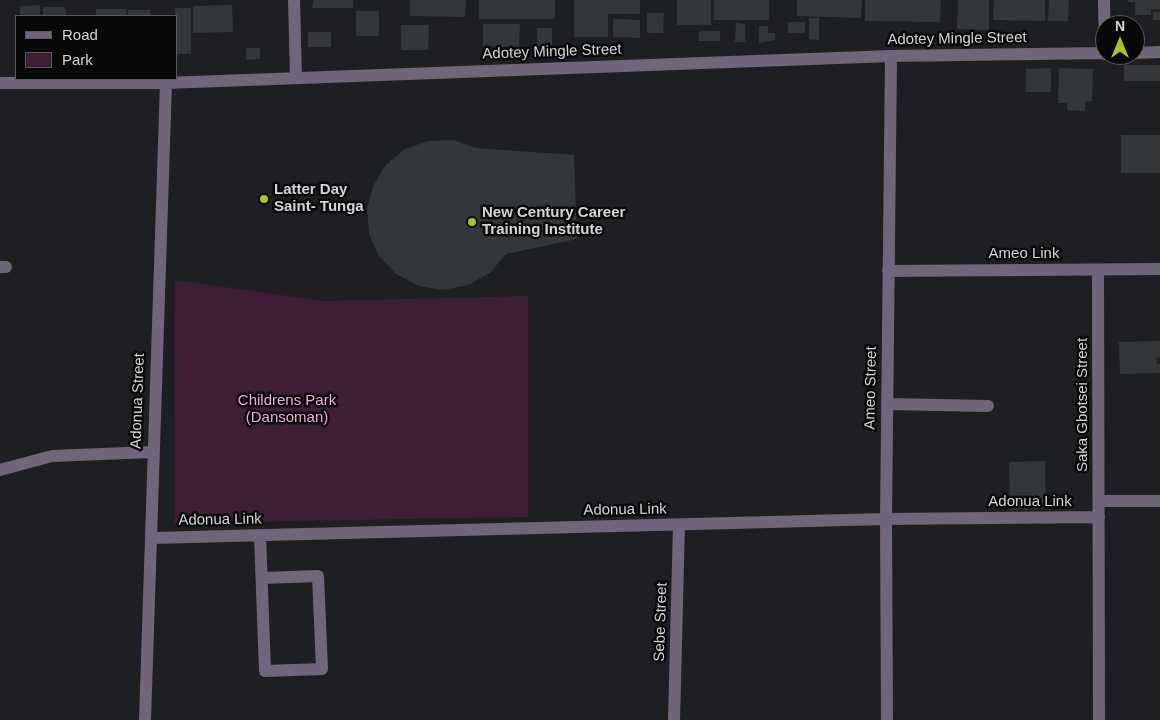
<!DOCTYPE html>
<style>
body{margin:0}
#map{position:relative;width:1160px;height:720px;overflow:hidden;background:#1e1f22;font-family:Helvetica,sans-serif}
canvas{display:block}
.legend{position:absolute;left:15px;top:15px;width:162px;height:65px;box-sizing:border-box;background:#09090a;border:1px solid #5a5a5c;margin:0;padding:6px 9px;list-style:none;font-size:15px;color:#d3d4d6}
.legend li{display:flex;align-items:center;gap:10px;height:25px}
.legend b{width:25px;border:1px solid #5a5a5c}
.north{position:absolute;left:1095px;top:15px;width:50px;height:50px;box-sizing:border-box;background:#09090a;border:1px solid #5a5a5c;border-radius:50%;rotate:0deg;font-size:14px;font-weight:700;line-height:20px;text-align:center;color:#d3d4d6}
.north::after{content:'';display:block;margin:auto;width:18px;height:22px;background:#a7c71e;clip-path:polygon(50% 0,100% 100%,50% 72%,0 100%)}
</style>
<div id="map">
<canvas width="1160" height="720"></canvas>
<ul class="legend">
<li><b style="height:6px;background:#6f667c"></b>Road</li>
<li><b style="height:14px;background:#3d1e36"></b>Park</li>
</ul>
<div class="north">N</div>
</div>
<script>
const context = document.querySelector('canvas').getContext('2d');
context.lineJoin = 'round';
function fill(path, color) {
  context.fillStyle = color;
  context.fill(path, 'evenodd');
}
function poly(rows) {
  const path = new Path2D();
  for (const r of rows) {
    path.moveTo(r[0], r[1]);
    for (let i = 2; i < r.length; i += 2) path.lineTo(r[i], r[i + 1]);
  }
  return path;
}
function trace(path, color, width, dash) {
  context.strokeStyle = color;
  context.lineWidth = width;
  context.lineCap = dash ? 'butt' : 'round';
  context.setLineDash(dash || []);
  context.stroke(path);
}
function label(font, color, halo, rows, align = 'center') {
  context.font = font + ' Helvetica,sans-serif';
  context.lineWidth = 5;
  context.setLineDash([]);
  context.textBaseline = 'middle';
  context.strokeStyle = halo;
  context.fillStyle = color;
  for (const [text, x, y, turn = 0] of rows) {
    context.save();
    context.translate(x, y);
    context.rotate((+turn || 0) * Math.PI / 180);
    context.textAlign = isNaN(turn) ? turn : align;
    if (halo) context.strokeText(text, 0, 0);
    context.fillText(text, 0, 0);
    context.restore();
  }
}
const green = poly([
 [175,280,323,301,528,296,528,517,174,523]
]);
const building = poly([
 [313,0,353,0,353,8,312,8],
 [410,0,466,0,465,17,410,16],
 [479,0,555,0,555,19,479,19],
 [574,0,640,0,640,14,608,14,608,37,574,37],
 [677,0,711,0,711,25,677,25],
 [714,0,769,0,769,20,714,20],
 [797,0,862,0,861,18,797,16],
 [865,0,941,0,940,22,865,21],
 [958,0,989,0,989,30,957,29],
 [994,0,1045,0,1045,21,993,20],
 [1049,0,1069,0,1068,21,1048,21],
 [1128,0,1160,0,1160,9,1151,9,1151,15,1135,15,1135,2,1128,2],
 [40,5,40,16,20,16,20,6],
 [232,5,233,32,193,33,193,6],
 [43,7,65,7,66,16,43,16],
 [175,8,191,8,191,54,176,54],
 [96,9,126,9,126,16,96,16],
 [128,10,150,10,150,16,128,16],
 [356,11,379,11,379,36,356,36],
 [1153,12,1160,12,1160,20,1153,20],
 [647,13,664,13,663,33,647,33],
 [809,18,819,18,819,40,809,39],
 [613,19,640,20,640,38,613,37],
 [788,22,805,22,805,33,788,33],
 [736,23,745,24,745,42,735,42],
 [483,24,520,24,519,47,483,46],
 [401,25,429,25,428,50,401,50],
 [759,26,768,26,768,33,775,33,775,40,759,43],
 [537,28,552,28,552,46,537,46],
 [699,31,720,31,720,41,698,41],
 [308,32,331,32,331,47,308,47],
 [246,48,260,48,260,59,246,60],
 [1124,65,1160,65,1160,81,1124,81],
 [1051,68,1051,92,1026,92,1026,69],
 [1059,68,1093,69,1092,101,1086,101,1085,111,1067,110,1067,103,1058,103],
 [1121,135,1160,135,1160,173,1121,173],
 [453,140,476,148,574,155,577,239,506,254,490,273,468,285,443,290,419,286,396,274,379,256,369,234,367,209,373,186,386,165,405,149,428,141],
 [1160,341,1160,357,1156,358,1157,364,1160,364,1160,373,1120,374,1119,342],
 [1045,461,1046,509,1010,510,1009,462]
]);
const minor = poly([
 [294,0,296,78],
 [1104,0,1105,54],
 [1135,53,1160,52],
 [0,83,166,83,891,56,1105,53],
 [0,267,6,267],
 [1098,270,1099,720],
 [888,271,1160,269],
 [887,404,988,406],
 [0,470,52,456,152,452],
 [1099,501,1160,501],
 [260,535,265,671,322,669,318,576,262,578],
 [152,538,886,519,1099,517],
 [145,720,166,83],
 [674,720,679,525],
 [887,720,886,519,891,56]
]);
const markers = [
 [264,199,5,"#a7c71e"],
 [472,222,5,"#a7c71e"]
];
const streetNames = [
 ["Adotey Mingle Street",957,39,-1],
 ["Adotey Mingle Street",552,52,-2],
 ["Ameo Link",1024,254],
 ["Ameo Street",871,388,-89],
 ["Adonua Street",138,401,-88],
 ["Saka Gbotsei Street",1083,405,-90],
 ["Adonua Link",1030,502],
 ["Adonua Link",625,510,-1],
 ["Adonua Link",220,520,-1],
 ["Sebe Street",661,622,-88]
];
const poiNames = [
 ["Latter Day",274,190],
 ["Saint- Tunga",274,207],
 ["New Century Career",482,213],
 ["Training Institute",482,230]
];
const parkNames = [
 ["Childrens Park",287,401],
 ["(Dansoman)",287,418]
];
fill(green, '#3d1e36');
fill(building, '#343739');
trace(minor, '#6f667c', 12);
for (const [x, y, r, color] of markers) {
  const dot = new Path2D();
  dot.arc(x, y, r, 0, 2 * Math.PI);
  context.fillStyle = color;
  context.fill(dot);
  trace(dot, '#09090a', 2);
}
label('15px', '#d3d4d6', '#09090a', streetNames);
label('bold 15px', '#d3d4d6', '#09090a', poiNames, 'left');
label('15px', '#f0a8df', '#09090a', parkNames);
</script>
